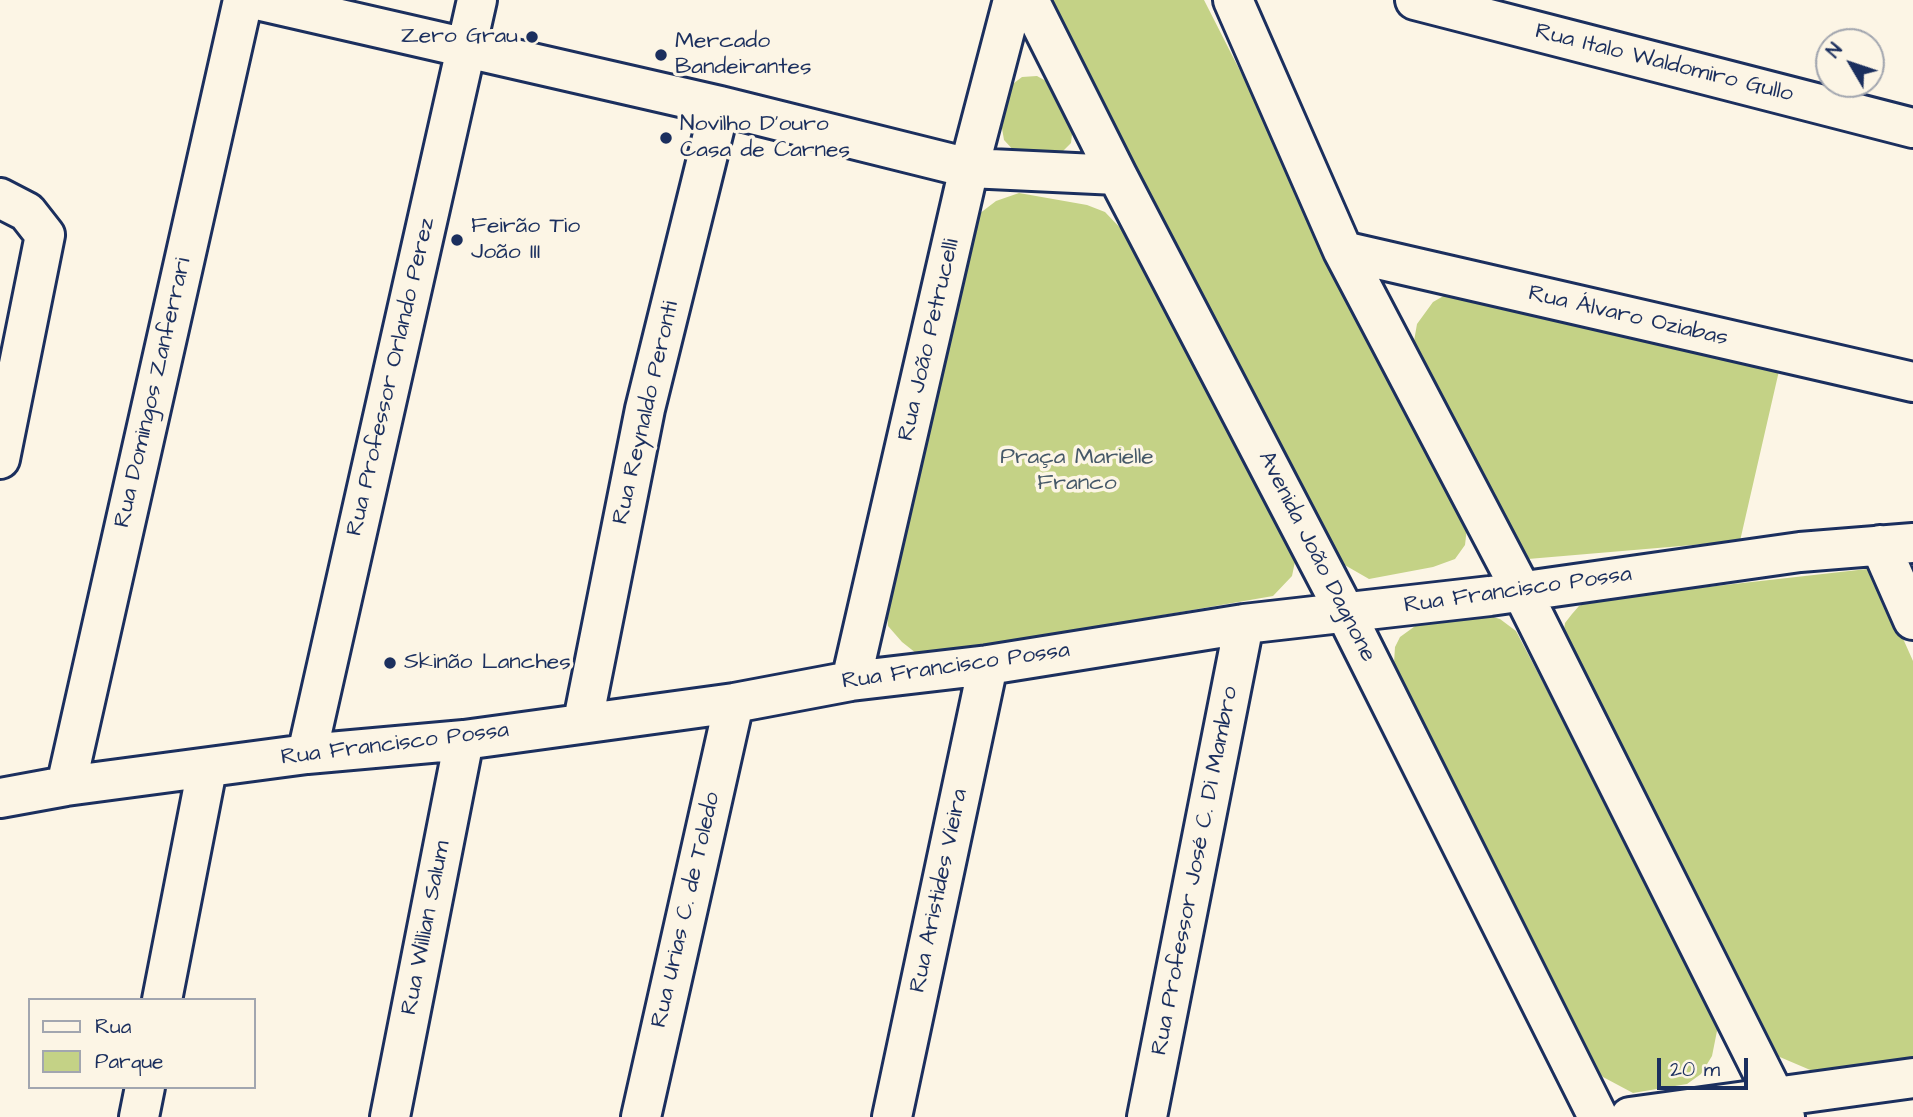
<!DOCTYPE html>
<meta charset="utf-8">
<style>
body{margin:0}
#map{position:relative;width:1913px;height:1117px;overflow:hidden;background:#fcf5e5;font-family:"Architects Daughter",sans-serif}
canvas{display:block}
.legend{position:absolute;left:28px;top:998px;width:228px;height:91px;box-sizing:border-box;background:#fcf5e5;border:2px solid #a2a6af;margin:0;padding:9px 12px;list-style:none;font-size:21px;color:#1b2f5e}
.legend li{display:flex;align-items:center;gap:14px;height:35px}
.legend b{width:35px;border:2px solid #a2a6af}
.north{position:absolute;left:1815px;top:28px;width:70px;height:70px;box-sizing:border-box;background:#fcf5e5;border:2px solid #a2a6af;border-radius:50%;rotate:309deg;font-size:19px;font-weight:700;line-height:28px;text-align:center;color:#1b2f5e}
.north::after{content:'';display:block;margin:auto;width:24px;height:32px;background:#1b2f5e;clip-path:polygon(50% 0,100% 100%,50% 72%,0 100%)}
.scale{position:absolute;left:1657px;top:1058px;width:91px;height:32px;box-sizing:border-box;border:4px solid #1b2f5e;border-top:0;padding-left:9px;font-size:21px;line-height:24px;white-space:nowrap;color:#1b2f5e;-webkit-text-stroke:5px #fcf5e5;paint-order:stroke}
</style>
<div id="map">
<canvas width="1913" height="1117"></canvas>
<ul class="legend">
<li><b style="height:9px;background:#fcf5e5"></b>Rua</li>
<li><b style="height:19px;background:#c4d286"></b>Parque</li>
</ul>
<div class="north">N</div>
<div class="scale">20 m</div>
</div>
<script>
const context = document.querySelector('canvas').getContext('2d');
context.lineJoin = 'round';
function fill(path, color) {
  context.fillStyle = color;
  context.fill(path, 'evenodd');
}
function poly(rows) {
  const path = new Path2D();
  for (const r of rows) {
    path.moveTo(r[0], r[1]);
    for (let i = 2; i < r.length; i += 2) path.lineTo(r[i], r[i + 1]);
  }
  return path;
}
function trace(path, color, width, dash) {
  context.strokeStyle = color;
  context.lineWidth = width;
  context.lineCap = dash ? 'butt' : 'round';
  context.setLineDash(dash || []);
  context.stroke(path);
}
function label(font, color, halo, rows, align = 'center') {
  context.font = font + ' "Architects Daughter",sans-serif';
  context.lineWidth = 7;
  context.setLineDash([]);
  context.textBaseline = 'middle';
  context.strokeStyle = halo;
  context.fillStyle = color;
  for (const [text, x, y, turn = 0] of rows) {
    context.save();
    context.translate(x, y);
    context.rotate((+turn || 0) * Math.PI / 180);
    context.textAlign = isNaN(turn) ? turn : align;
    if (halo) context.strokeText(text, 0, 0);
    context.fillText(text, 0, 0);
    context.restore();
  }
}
const green = poly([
 [1042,0,1204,0,1468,519,1465,545,1455,559,1433,567,1369,579,1336,560],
 [1037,76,1055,86,1073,126,1071,143,1058,156,1016,153,1004,140,998,105,1006,89,1022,77],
 [1019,193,1087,205,1105,212,1126,234,1297,552,1292,576,1273,596,921,657,902,642,888,626,886,600,979,214,996,201],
 [1454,290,1781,362,1740,541,1528,559,1415,355,1414,341,1417,324,1433,302],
 [1867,569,1876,578,1913,661,1913,1059,1815,1072,1775,1055,1563,635,1565,623,1572,614,1579,606,1592,600],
 [1486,615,1500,619,1516,631,1716,1014,1718,1026,1712,1056,1701,1074,1687,1084,1633,1093,1603,1077,1585,1058,1394,663,1395,647,1400,637,1418,624]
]);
const minor = poly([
 [257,0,720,106,969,168,1117,175],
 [1029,0,1117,175,1346,614,1598,1117],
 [1233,0,1343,251,1521,590,1785,1117],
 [1415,0,1913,128],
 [0,198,27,212,45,235,0,459],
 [1343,251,1913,382],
 [1880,545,1913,620],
 [851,681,969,168,1013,0],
 [583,721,645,409,720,106],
 [307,754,477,0],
 [66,786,243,0],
 [0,798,66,786,307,754,464,740,734,703,851,681,988,665,1244,624,1490,596,1800,552,1913,543],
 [162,1000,207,769],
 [139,1117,145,1087],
 [390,1117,464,740],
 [641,1117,734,703],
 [892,1117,988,665],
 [1147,1117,1244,624],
 [1630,1117,1913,1078]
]);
const markers = [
 [532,37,7,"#1b2f5e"],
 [661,55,7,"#1b2f5e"],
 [666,138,7,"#1b2f5e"],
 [457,240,7,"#1b2f5e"],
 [390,663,7,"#1b2f5e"]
];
const poiNames = [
 ["Zero Grau",518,37,"right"],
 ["Mercado",675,42],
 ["Bandeirantes",675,68],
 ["Novilho D'ouro",680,125],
 ["Casa de Carnes",680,151],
 ["Feirão Tio",471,227],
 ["João III",471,253],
 ["Skinão Lanches",404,663]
];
const streetNames = [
 ["Rua Italo Waldomiro Gullo",1664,64,14],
 ["Rua Álvaro Oziabas",1628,317,13],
 ["Rua João Petrucelli",930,340,-77],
 ["Rua Professor Orlando Perez",392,377,-77],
 ["Rua Domingos Zanferrari",154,393,-77],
 ["Rua Reynaldo Peronti",647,413,-77],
 ["Avenida João Dagnone",1316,557,63],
 ["Rua Francisco Possa",1518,591,-8],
 ["Rua Francisco Possa",956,667,-8],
 ["Rua Francisco Possa",395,745,-7],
 ["Rua Professor José C. Di Mambro",1196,871,-79],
 ["Rua Aristides Vieira",940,891,-78],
 ["Rua Urias C. de Toledo",687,910,-77],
 ["Rua Willian Salum",427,928,-79]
];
const parkNames = [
 ["Praça Marielle",1077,458],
 ["Franco",1077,484]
];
fill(green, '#c4d286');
trace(minor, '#1b2f5e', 44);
trace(minor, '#fcf5e5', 38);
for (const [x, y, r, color] of markers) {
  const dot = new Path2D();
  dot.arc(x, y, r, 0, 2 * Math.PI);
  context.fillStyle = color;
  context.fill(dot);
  trace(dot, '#fcf5e5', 2.5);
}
label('23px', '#1b2f5e', '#fcf5e5', poiNames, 'left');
label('23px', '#1b2f5e', '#fcf5e5', streetNames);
label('23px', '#455868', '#fcf5e5', parkNames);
</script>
